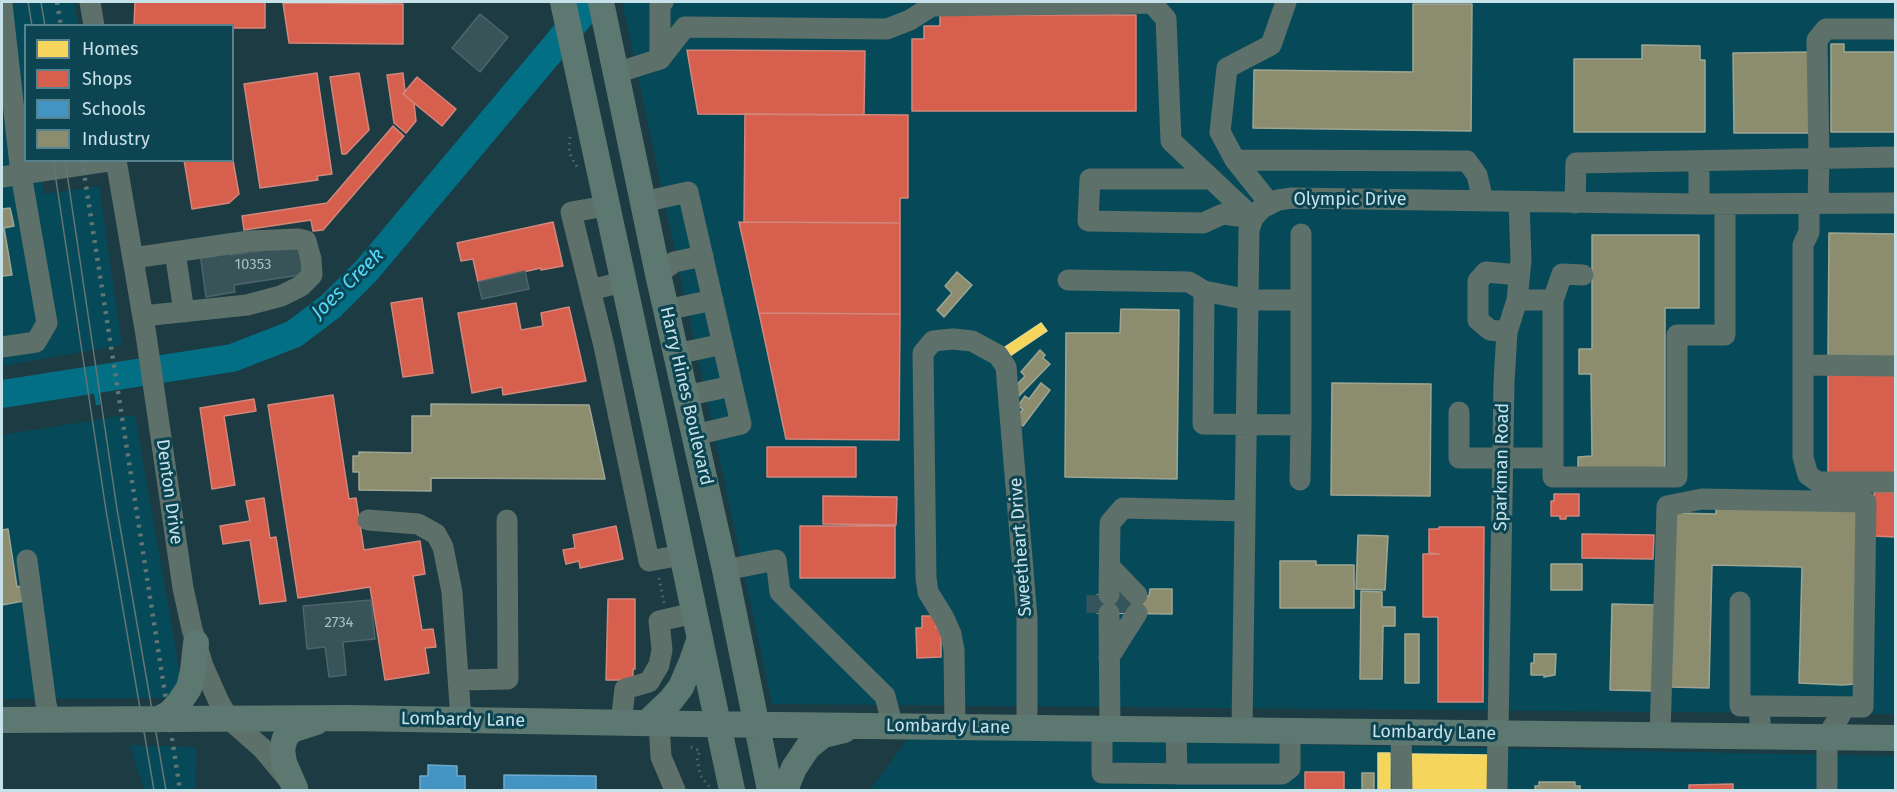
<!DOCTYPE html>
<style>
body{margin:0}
#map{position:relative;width:1897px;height:792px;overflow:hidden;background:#1c3b43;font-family:"Fira Sans",sans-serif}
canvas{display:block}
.frame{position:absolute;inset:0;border:3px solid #c7e1e9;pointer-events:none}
.legend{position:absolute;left:24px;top:24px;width:210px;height:138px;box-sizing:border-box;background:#0d4452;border:2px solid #57838e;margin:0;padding:8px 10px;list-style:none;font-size:18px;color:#c7e1e9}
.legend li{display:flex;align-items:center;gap:12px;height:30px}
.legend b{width:30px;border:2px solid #57838e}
</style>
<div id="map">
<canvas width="1897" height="792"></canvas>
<div class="frame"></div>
<ul class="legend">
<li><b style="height:16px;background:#f6d55c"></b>Homes</li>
<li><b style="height:16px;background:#d6604d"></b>Shops</li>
<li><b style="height:16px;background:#4393c3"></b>Schools</li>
<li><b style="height:16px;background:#8c8c6e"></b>Industry</li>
</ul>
</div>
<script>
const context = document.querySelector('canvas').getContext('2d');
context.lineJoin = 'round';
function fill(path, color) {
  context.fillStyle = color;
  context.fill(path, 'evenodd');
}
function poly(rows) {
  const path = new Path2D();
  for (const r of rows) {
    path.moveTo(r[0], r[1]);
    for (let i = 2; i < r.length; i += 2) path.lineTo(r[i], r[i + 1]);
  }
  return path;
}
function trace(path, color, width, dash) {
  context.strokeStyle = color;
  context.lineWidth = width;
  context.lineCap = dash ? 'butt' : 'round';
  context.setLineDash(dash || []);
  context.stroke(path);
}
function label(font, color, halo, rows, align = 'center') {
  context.font = font + ' "Fira Sans",sans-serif';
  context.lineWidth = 6;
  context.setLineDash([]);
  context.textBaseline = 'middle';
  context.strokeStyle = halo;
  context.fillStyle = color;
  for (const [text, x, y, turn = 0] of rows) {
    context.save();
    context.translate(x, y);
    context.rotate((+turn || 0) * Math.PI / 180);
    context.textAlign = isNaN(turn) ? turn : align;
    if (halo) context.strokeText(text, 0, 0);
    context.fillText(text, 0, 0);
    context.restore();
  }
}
const built = poly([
 [2,2,74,2,78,25,26,26,26,160,39,161,44,194,99,186,122,345,2,366],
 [622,2,1895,2,1895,714,772,704],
 [121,416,135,416,180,674,176,690,171,698,2,699,2,435],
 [909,737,1896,756,1895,790,870,790],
 [130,745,196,747,195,790,144,790]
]);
const homes = poly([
 [1041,323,1047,331,1010,356,1005,347,1041,323],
 [1378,753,1390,753,1390,790,1378,790,1378,753],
 [1408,754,1488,755,1488,790,1408,790,1408,754]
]);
const shops = poly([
 [135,2,265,2,265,28,232,28,232,26,134,26,135,2],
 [283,3,403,4,403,44,289,43,283,3],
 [940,15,1136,15,1136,111,912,111,912,39,924,39,924,26,940,26,940,15],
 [687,50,865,51,864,115,698,114,687,50],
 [317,73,332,174,317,176,318,180,260,188,244,84,317,73],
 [359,73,369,130,346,154,342,154,330,77,359,73],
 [403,73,405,91,403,94,414,103,416,121,406,133,394,123,387,75,403,73],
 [417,77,456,109,442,126,403,94,417,77],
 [745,114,908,115,908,198,900,198,900,223,744,222,745,114],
 [393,126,404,136,323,230,313,231,311,220,244,230,242,216,327,203,393,126],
 [232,155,239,194,229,203,192,209,184,160,232,160,232,155],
 [553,222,563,266,541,270,541,268,478,282,473,259,461,261,457,243,553,222],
 [739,222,900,223,900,314,759,313,739,222],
 [422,298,433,373,403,377,391,303,422,298],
 [516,303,521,330,543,326,541,313,569,307,586,381,503,395,502,387,472,393,458,313,516,303],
 [759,313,900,314,899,440,786,439,759,313],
 [1828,374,1896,374,1896,475,1828,476,1828,374],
 [333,395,349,499,356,498,364,550,420,541,425,574,413,576,422,630,433,629,436,647,425,648,429,673,385,680,370,587,298,598,268,405,333,395],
 [254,399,256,411,224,416,235,485,212,489,200,408,254,399],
 [767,447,856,447,856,477,767,477,767,447],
 [1874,492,1896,492,1896,537,1873,536,1874,492],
 [1554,494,1579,494,1579,516,1566,516,1566,519,1560,519,1560,516,1551,516,1551,501,1554,501,1554,494],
 [823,496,897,497,896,525,823,524,823,496],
 [264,498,270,538,276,537,286,601,260,604,250,540,223,544,220,526,250,521,246,501,264,498],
 [616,526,623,559,580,568,579,561,566,564,563,550,575,548,573,535,616,526],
 [800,526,895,526,895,578,800,578,800,526],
 [1439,527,1484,527,1483,702,1438,702,1438,617,1423,617,1423,554,1439,554,1429,553,1429,529,1439,529,1439,527],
 [1582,534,1654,535,1653,559,1582,558,1582,534],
 [608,599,635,599,635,669,633,669,633,680,606,680,608,599],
 [922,616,936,616,936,628,941,628,941,657,917,658,916,628,922,628,922,616],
 [1305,772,1344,772,1344,790,1305,790,1305,772],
 [1733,784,1733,790,1689,790,1689,785,1733,784]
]);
const schools = poly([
 [428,765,457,766,457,776,465,776,465,790,420,790,420,776,428,776,428,765],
 [504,775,596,776,596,790,504,790,504,775]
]);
const industry = poly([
 [1413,4,1472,4,1471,131,1253,128,1254,70,1413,72,1413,4],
 [1831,44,1844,44,1844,52,1896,52,1896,132,1831,132,1831,44],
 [1642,45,1700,46,1700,60,1705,60,1705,132,1574,132,1574,59,1642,59,1642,45],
 [1811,52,1812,133,1734,133,1733,53,1811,52],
 [10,208,14,226,4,228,12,275,2,276,2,209,10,208],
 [1829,233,1896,234,1896,357,1828,356,1829,233],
 [1592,235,1699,235,1699,308,1665,308,1665,467,1578,471,1578,457,1592,456,1591,374,1579,374,1579,349,1592,349,1592,235],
 [957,272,972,285,944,317,937,310,952,293,945,286,957,272],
 [1121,309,1179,310,1177,479,1065,477,1066,333,1120,333,1121,309],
 [1040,350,1045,355,1043,358,1050,364,1019,396,1012,390,1025,376,1021,372,1040,350],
 [1041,383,1050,390,1023,426,1015,420,1023,409,1018,406,1025,396,1029,399,1041,383],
 [1332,383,1431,384,1430,496,1331,495,1332,383],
 [431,404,589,405,605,479,431,478,431,491,359,490,359,472,353,472,353,456,359,456,359,452,412,453,412,416,431,416,431,404],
 [1716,508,1860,511,1856,684,1842,685,1799,683,1802,567,1712,565,1709,688,1671,687,1676,513,1716,514,1716,508],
 [8,529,17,587,21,586,23,601,2,605,2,530,8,529],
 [1358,535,1388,536,1385,590,1356,589,1358,535],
 [1280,561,1316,561,1316,565,1354,565,1354,608,1280,608,1280,561],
 [1551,564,1582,564,1582,590,1551,590,1551,564],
 [1150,589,1172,589,1172,614,1097,613,1097,595,1149,596,1150,589],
 [1361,591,1382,592,1382,607,1395,607,1395,626,1383,626,1382,679,1360,679,1361,591],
 [1612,604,1656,605,1655,691,1610,690,1612,604],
 [1405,634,1419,634,1419,683,1405,683,1405,634],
 [1534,654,1556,654,1555,675,1544,677,1544,675,1531,675,1531,663,1534,663,1534,654],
 [1362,773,1374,773,1374,790,1362,790,1362,773],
 [1539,782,1575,782,1575,786,1580,786,1580,790,1535,790,1535,786,1539,786,1539,782]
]);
const stream = poly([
 [94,380,98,403]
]);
const river = poly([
 [2,394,232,358,294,334,331,306,367,270,592,2]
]);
const building = poly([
 [480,14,508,37,480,72,452,48,480,14],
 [302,245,307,274,234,285,235,292,206,297,200,253,229,248,230,255,302,245],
 [525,271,529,289,482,299,478,282,525,271],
 [371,600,375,639,343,642,346,675,329,677,325,647,307,649,303,606,371,600]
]);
const minorTunnel = poly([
 [1097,595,1097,613],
 [1123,613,1123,595]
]);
const path = poly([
 [570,137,569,148,571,157,577,167],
 [659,578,664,603],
 [691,747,700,751,697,758,700,775,710,788]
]);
const minor = poly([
 [90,2,94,26],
 [2,4,21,174,47,323,36,342,2,347],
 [660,59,660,3,663,2],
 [616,73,660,59,685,27,887,29,910,20,932,6,1152,3,1166,19,1171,141,1253,218],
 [116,160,146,335,183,588,192,629,203,666,219,702,229,719,262,748,287,778],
 [1235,160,1467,161,1477,175,1483,201],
 [1699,161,1699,204],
 [2,177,115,160],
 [1212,179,1090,179,1088,221,1203,223,1223,214,1253,218],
 [643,202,688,192,741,424,695,435],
 [1575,203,1576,163,1896,157],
 [1270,204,1235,160,1220,132,1227,68,1271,45,1286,2],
 [1809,204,1809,232,1803,245,1803,457,1808,475,1818,482,1896,482],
 [1818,204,1819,158,1817,40,1826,29,1896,29],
 [606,206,571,212,604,346,649,561,682,555],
 [175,252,184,312],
 [133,258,249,241,298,239,306,241,311,259,312,275,301,286,281,296,247,305,143,316],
 [658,274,674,262,703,256],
 [1068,280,1189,282,1204,291],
 [590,290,623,282],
 [1517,300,1553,300,1553,477,1677,477,1677,335,1725,335,1725,204],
 [1553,300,1562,274,1583,275],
 [666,310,713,300],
 [1507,332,1490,330,1478,320,1478,281,1486,272,1519,275],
 [676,354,723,344],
 [1803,365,1896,366],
 [685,396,732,386],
 [1459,412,1459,458,1553,458],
 [1301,425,1301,234],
 [1300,480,1301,425,1203,424,1204,291,1249,300,1301,300],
 [368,520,418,524,436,534,443,547,452,592,461,720],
 [27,560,46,704,50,720],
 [1110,567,1137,595],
 [725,570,776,560,780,592,885,696,893,727],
 [1109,595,1110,523,1123,508,1245,511],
 [1740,602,1740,706,1759,706],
 [1109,613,1110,729],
 [1109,657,1137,613],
 [459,680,508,679,507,520],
 [621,723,625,689,649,682,659,665,662,650,659,621,694,613],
 [659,724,661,757,675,790],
 [955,727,954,650,951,634,944,618,928,592,926,578,923,353,933,341,953,339,972,341,998,355,1006,367,1027,618,1027,728],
 [1102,729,1102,773,1202,774,1282,774,1290,768,1290,731],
 [1176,730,1177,774],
 [1242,730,1249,230,1253,218,1262,208,1278,200,1292,198,1699,204,1896,203],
 [1401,732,1402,790],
 [1660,735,1667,506,1702,499,1866,502,1863,707,1759,706,1761,736],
 [1497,790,1504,382,1507,332,1517,300,1521,260,1519,202],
 [1827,790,1827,737,1845,707]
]);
const major = poly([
 [563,2,651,408,732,790],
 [601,2,658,274,725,570,770,790],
 [159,719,170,713,179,703,189,688,193,671,196,643],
 [2,720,349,718,695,724,1896,738],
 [647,723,671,700,681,687,692,661,700,638],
 [295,788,284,763,282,749,285,738,291,730,316,722],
 [785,790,794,768,808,747,823,735,844,730]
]);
const tram = poly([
 [28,2,32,26],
 [41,2,45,26],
 [53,160,106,510,154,790],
 [65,160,117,509,166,790]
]);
const rail = poly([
 [57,2,61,26],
 [82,160,180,790]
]);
const numberNames = [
 ["10353",253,265],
 ["2734",339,623]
];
const streetNames = [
 ["Olympic Drive",1350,200],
 ["Harry Hines Boulevard",686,396,77],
 ["Sparkman Road",1502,467,-89],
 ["Denton Drive",169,492,82],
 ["Sweetheart Drive",1021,547,-94],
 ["Lombardy Lane",463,720,1],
 ["Lombardy Lane",948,727,1],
 ["Lombardy Lane",1434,733,1]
];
const waterNames = [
 ["Joes Creek",348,284,-44]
];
fill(built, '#064a59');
fill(homes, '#f6d55c');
trace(homes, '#e8d986', 1.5);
fill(shops, '#d6604d');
trace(shops, '#d2877c', 1.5);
fill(schools, '#4393c3');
trace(schools, '#6baace', 1.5);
fill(industry, '#8c8c6e');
trace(industry, '#9ea693', 1.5);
trace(stream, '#036f85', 4.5);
trace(river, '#036f85', 28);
fill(building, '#385459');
trace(building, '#4d656a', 1.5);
trace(minorTunnel, '#36545c', 21, [21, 10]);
trace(path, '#576968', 3, [1.5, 4.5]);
trace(minor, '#5d7069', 21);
trace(major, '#5d7771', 26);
trace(tram, '#647673', 1.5);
trace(rail, '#647673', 4.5, [3, 6]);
label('15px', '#a3bec5', null, numberNames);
label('18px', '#c7e1e9', '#0d4452', streetNames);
label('italic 20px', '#55d8fb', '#0d4452', waterNames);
</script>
